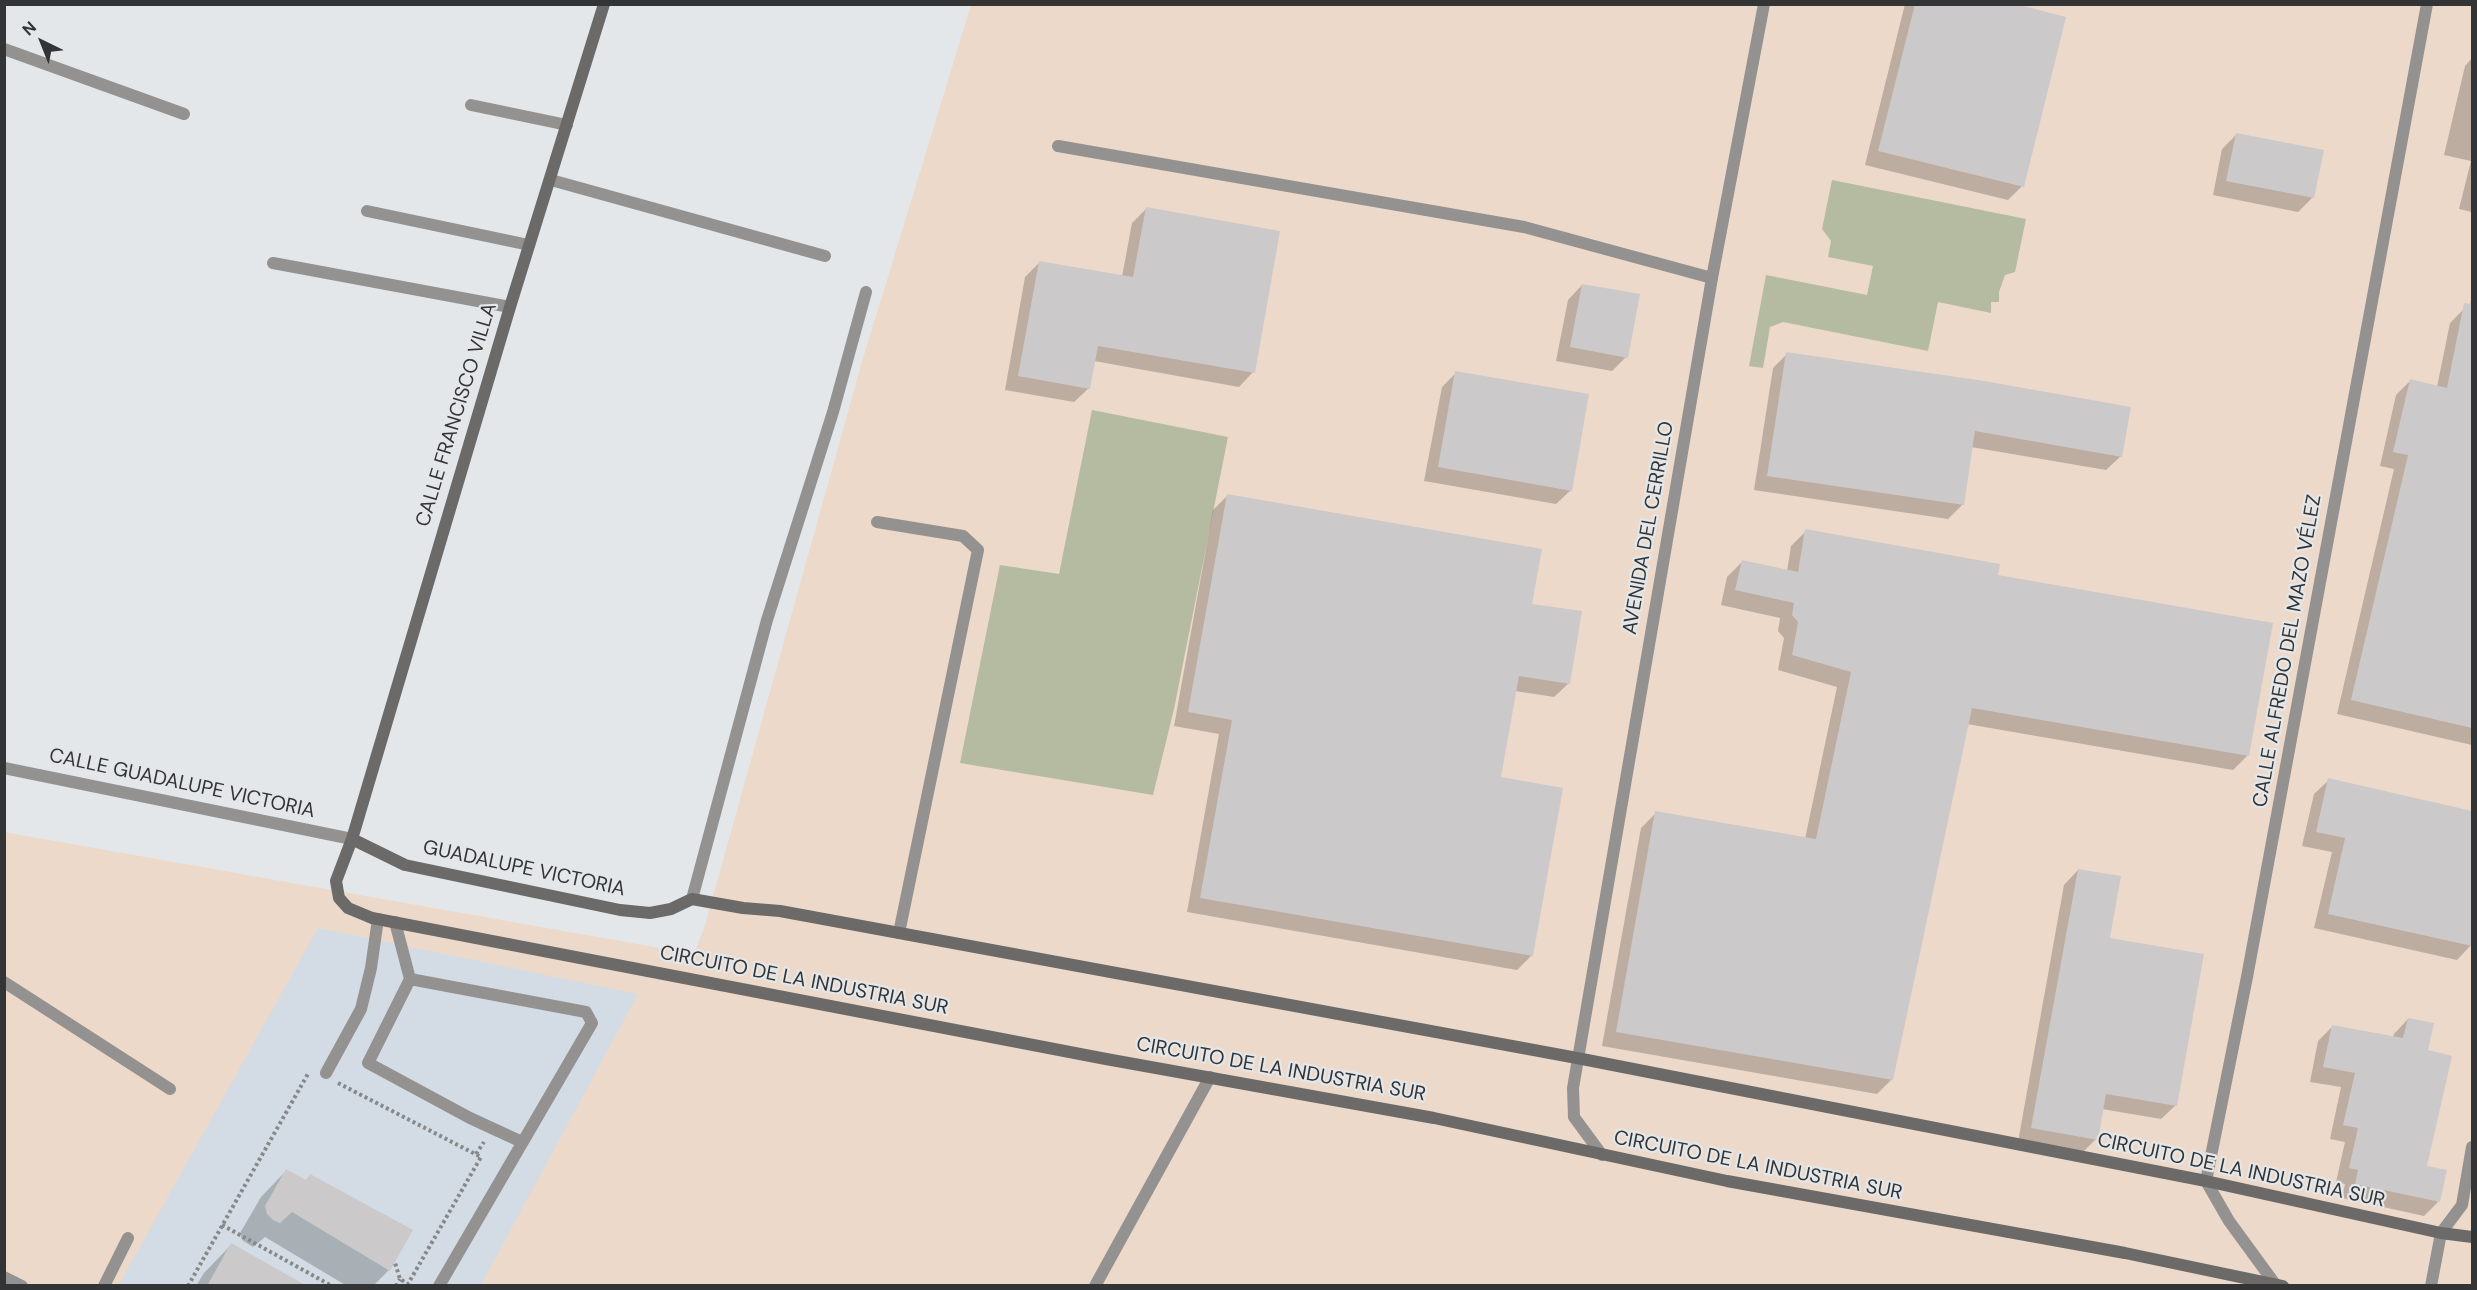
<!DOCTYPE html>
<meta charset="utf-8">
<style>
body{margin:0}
#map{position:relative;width:2477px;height:1290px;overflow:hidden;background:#e4e7e9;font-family:"DM Sans",sans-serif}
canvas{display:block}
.frame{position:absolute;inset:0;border:6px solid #333435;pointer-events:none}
.north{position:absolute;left:12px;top:12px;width:60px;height:60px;-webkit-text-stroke:4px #e4e7e9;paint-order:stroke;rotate:317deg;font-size:16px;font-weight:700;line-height:24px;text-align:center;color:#333435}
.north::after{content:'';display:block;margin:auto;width:21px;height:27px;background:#333435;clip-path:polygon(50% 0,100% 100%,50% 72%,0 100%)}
</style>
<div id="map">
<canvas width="2477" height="1290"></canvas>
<div class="frame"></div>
<div class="north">N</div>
</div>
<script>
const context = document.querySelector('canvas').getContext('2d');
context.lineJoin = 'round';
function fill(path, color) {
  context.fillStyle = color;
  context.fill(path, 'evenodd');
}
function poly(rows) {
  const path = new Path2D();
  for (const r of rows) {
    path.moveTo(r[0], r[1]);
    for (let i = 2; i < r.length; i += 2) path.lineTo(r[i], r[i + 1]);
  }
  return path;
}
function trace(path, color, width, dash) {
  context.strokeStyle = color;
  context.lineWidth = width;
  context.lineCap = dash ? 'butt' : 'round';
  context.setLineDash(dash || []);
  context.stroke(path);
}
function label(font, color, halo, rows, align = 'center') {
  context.font = font + ' "DM Sans",sans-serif';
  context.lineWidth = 4.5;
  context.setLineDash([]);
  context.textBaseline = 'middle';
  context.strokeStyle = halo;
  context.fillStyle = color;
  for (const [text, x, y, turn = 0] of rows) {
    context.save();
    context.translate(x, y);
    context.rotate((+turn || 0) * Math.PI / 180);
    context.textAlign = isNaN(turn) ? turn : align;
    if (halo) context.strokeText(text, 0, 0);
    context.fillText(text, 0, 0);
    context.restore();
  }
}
const industrial = poly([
 [971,5,2472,5,2472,1285,5,1285,4,832,694,954,705,925,861,365]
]);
const built = poly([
 [318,928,638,994,481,1285,118,1286]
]);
const green = poly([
 [1832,180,2026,219,2015,272,2005,275,1999,292,1999,302,1991,302,1991,313,1938,302,1928,351,1783,322,1770,327,1763,368,1749,366,1766,275,1867,295,1873,266,1828,257,1831,241,1822,229],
 [1092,410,1228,437,1174,709,1153,795,960,763,1000,565,1059,574]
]);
const shadow = poly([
 [1905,4,2010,4,2022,186,2008,200,1865,165],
 [2472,58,2472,212,2459,209,2471,161,2444,155,2465,66],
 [2237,134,2312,198,2298,212,2213,195,2222,149],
 [1146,209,1253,372,1239,387,1094,361,1089,388,1074,402,1005,390,1025,277,1040,262,1122,277,1132,223],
 [1582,285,1626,357,1612,371,1556,361,1568,300],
 [2472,296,2472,745,2337,714,2394,469,2380,466,2396,395,2410,381,2437,387,2450,323,2464,309,2469,310],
 [1787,354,2121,456,2106,470,1971,447,1963,504,1948,519,1754,490,1773,368],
 [1456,373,1571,490,1556,504,1424,481,1442,387],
 [1228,495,1530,605,1569,683,1554,697,1515,691,1499,778,1532,955,1517,970,1187,912,1219,734,1174,726,1213,510],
 [1806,531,1996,577,2248,755,2233,770,1967,724,1892,1079,1877,1094,1602,1046,1641,828,1656,813,1805,839,1837,687,1778,670,1784,638,1778,631,1780,618,1721,605,1727,577,1742,562,1787,571,1791,546],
 [2329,780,2472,812,2472,939,2471,945,2457,960,2314,928,2332,852,2302,846,2314,794],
 [2078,870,2176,1105,2161,1119,2102,1109,2096,1139,2082,1153,2018,1142,2064,885],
 [2408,1019,2426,1052,2426,1167,2438,1202,2424,1216,2342,1198,2345,1184,2336,1182,2345,1142,2330,1139,2341,1087,2310,1082,2318,1041,2332,1027,2393,1038,2394,1034],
 [286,1171,305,1181,310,1176,389,1270,373,1286,347,1286,265,1237,253,1247,242,1240,240,1233,261,1197],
 [231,1245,304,1286,196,1286,204,1273]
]);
const building = poly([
 [1915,4,2016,4,2066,17,2024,187,1878,151],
 [2236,133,2324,150,2314,198,2226,181],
 [1146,207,1280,231,1255,373,1098,346,1090,389,1018,376,1039,261,1133,277],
 [1582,284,1640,294,1628,358,1570,347],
 [2464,303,2472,304,2472,728,2351,700,2408,455,2393,452,2410,379,2447,388],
 [1786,352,1984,381,2131,407,2122,457,1975,431,1964,505,1767,476],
 [1455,371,1589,394,1572,491,1438,467],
 [1227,494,1542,549,1532,604,1582,611,1570,684,1519,676,1501,777,1563,788,1533,956,1200,898,1232,720,1188,712],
 [1805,529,2000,564,1998,575,2273,623,2249,756,1972,708,1893,1080,1616,1032,1655,811,1816,839,1851,672,1792,655,1798,622,1792,615,1794,603,1735,590,1742,560,1798,572],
 [2328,778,2472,811,2472,946,2328,914,2345,838,2316,832],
 [2078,869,2121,876,2110,938,2204,954,2177,1106,2106,1094,2098,1140,2031,1128],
 [2408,1018,2434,1023,2428,1050,2452,1056,2427,1166,2447,1170,2440,1202,2355,1184,2358,1170,2349,1168,2358,1128,2343,1125,2355,1073,2323,1067,2332,1025,2403,1038],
 [286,1169,306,1180,310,1174,413,1230,390,1271,292,1212,280,1223,273,1220,267,1214,265,1206],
 [231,1243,307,1286,207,1286]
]);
const path = poly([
 [338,1083,481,1157,408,1284,400,1279,395,1263],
 [476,1154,484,1142],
 [222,1225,332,1286],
 [188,1286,309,1072],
 [396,1286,400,1279]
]);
const service = poly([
 [471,105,567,125],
 [1058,146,1524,227,1712,278],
 [877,522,963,536,978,550,899,933],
 [692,899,767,620,833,412,866,292],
 [395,922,410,979,368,1063,470,1118,522,1142],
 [410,979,586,1012,592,1023,439,1286],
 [326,1073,361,1009,371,968,378,919],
 [1095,1286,1210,1077]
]);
const minor = poly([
 [4,49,184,114],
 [551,180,825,256],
 [367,211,529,245],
 [273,263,510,307],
 [4,768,352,839],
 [4,982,170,1089],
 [4,1277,22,1286],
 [2275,1284,2229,1221,2206,1181,2247,977,2427,4],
 [104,1286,128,1238],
 [2431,1286,2441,1233,2462,1205,2472,1147]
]);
const tertiary = poly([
 [1602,1155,1574,1117,1573,1088,1712,278,1764,4]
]);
const secondary = poly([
 [604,4,510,307,352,839,336,881,339,898,348,908,372,918,1106,1059,1434,1118,1727,1181,2125,1253,2283,1286],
 [352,839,405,865,620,910,650,913,671,909,692,899,743,908,780,911,1577,1058,2206,1181,2441,1233,2472,1237]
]);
const streetNames = [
 ["CALLE FRANCISCO VILLA",457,415,-73],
 ["AVENIDA DEL CERRILLO",1649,528,-80],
 ["CALLE ALFREDO DEL MAZO VÉLEZ",2288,651,-80],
 ["CALLE GUADALUPE VICTORIA",182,784,12],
 ["GUADALUPE VICTORIA",524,869,12],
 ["CIRCUITO DE LA INDUSTRIA SUR",804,981,11],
 ["CIRCUITO DE LA INDUSTRIA SUR",1281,1070,10],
 ["CIRCUITO DE LA INDUSTRIA SUR",1758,1166,11],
 ["CIRCUITO DE LA INDUSTRIA SUR",2241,1171,12]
];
fill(industrial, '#ecd9c9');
fill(built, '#d3dce4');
fill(green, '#b5bba0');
fill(shadow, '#0003');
fill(building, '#ccc9cb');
trace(path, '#86888a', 4, [3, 3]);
trace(service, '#939291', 12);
trace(minor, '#939291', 12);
trace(tertiary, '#939291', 12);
trace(secondary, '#6b6a69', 12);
label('20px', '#333435', '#e4e7e9', streetNames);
</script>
